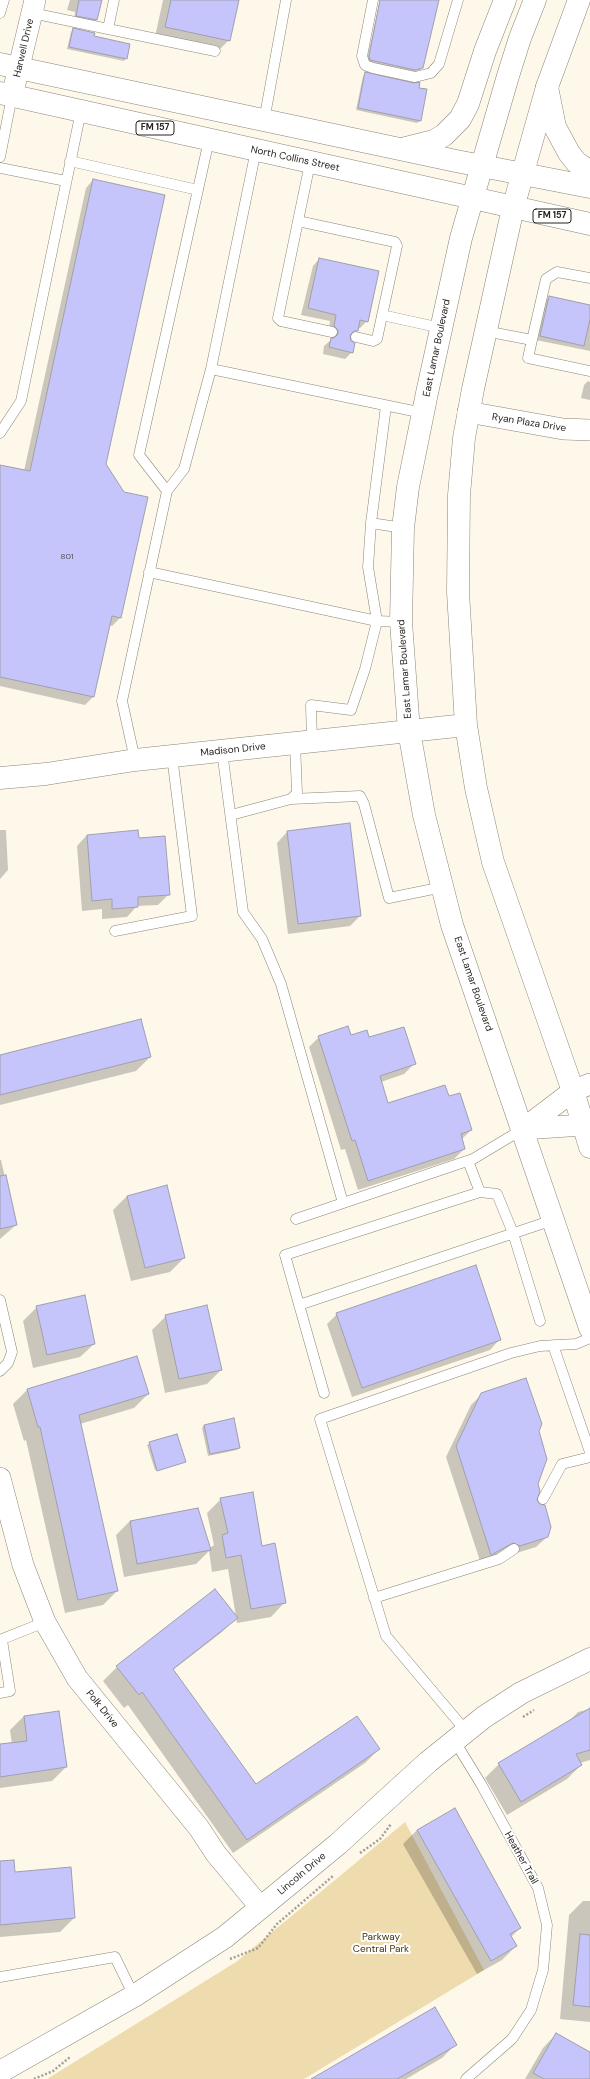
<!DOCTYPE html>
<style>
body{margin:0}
canvas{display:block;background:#fef8ea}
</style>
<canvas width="590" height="2079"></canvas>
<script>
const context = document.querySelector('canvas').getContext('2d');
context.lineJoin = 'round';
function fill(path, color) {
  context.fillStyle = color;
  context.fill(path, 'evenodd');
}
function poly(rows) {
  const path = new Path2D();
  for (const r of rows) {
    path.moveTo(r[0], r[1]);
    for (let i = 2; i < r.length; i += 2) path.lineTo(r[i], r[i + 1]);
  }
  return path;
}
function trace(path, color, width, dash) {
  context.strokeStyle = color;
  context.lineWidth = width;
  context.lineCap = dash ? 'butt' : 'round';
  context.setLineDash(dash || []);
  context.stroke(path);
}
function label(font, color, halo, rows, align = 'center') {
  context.font = font + ' "DM Sans",sans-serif';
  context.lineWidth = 4;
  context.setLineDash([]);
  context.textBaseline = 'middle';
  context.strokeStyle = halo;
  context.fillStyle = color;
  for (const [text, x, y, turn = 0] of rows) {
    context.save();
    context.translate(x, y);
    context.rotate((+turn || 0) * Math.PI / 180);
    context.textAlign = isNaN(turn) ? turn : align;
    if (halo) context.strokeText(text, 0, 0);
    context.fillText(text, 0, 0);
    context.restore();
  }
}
const green = poly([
 [405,1822,484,1970,304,2079,47,2079,236,1962]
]);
const shadow = poly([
 [70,0,101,0,96,20,94,22,74,18,75,12,67,10],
 [163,0,238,0,229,40,219,50,155,37],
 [380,0,438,0,422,68,420,70,412,72,368,62,367,59],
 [73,29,126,58,124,61,67,49,71,32],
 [366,73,414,84,418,88,426,90,420,121,417,123,356,110,363,76],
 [93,180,105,464,124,493,146,498,120,618,112,626,109,625,93,697,85,705,0,686,0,466,24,471,86,188],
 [319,259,367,321,360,328,358,328,350,337,352,352,345,359,323,354,324,346,332,339,328,333,330,321,301,315,313,266],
 [549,297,590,306,590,351,536,340,545,301],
 [588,381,590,382,590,400,581,398,584,385],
 [349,825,360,916,350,926,288,934,277,843,287,832],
 [0,830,6,830,8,870,0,879],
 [87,835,138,839,169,894,158,905,137,906,127,917,102,919,102,909,82,911,77,846],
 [319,1037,351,1037,414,1064,404,1074,381,1082,388,1105,448,1098,471,1130,461,1140,464,1149,454,1159,358,1190,345,1149,341,1150,309,1047],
 [0,1056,150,1057,136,1071,0,1105],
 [0,1160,1,1160,16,1225,0,1239],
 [127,1196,184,1258,170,1272,131,1281,113,1210],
 [37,1307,94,1344,80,1357,33,1368,23,1321],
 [337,1314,500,1339,490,1350,352,1397,327,1324],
 [166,1316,221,1370,207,1384,165,1393,152,1330],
 [27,1390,148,1394,134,1408,80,1424,117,1591,103,1605,65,1613,26,1440,24,1441,13,1404],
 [482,1394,537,1484,535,1499,547,1537,536,1547,481,1564,446,1457,471,1405],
 [204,1425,239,1447,237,1450,208,1456,202,1428],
 [150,1443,184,1462,155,1470,147,1445],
 [221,1499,261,1547,284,1603,271,1617,237,1623,236,1618,222,1632,173,1670,256,1786,379,1749,365,1763,233,1853,128,1705,124,1708,103,1681,117,1667,236,1617,228,1569,212,1572,209,1551,196,1564,124,1577,116,1535,130,1521,198,1509,209,1549,214,1545,207,1513],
 [590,1709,590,1760,580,1763,581,1765,567,1779,507,1815,485,1778,499,1764,567,1723,578,1712],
 [24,1716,66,1767,52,1781,0,1788,0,1745,12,1744,10,1730],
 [417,1830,520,1928,511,1937,516,1946,502,1960,477,1974,403,1844],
 [0,1862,14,1873,74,1918,60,1932,0,1937],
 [583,1901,590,1901,590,2022,560,2019,569,1915],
 [556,2034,590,2054,590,2079,525,2079,543,2048],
 [456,2044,442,2058,406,2079,316,2079]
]);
const building = poly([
 [79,0,102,0,97,20,76,16,79,0],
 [171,0,239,0,230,41,165,27,171,0],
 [380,0,439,0,423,68,415,70,370,60,369,56,380,0],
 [73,28,95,33,94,36,130,44,127,59,69,47,73,28],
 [365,72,414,83,420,82,419,88,427,89,421,121,358,108,365,72],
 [93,179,165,195,106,464,124,492,148,497,121,618,112,616,94,697,0,677,0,465,30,471,93,179],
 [319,258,379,271,368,322,360,320,358,331,354,331,350,335,351,341,355,343,353,353,329,347,331,338,334,338,338,334,338,330,334,326,336,315,308,308,319,258],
 [549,296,590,305,590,319,584,346,540,336,549,296],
 [350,823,361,916,298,924,287,831,350,823],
 [138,830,139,838,165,836,170,895,138,897,138,907,112,909,112,899,92,901,87,835,138,830],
 [141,1019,151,1057,0,1095,0,1055,141,1019],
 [348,1026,351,1035,367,1030,369,1037,404,1027,416,1064,380,1076,388,1103,445,1085,449,1096,460,1093,472,1130,461,1134,465,1149,368,1181,355,1140,352,1141,318,1036,348,1026],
 [6,1175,17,1225,0,1229,0,1176,6,1175],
 [167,1185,185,1258,145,1268,127,1196,167,1185],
 [476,1265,501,1340,362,1388,336,1313,476,1265],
 [85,1295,95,1344,47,1355,36,1306,85,1295],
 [207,1305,222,1370,179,1379,165,1315,207,1305],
 [137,1356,149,1394,79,1415,118,1591,78,1600,40,1427,38,1427,27,1389,137,1356],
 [526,1378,542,1424,539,1431,547,1459,538,1484,540,1491,537,1500,540,1504,545,1505,551,1527,548,1537,520,1546,513,1543,491,1555,456,1446,481,1393,526,1378],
 [234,1418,240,1448,210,1454,204,1425,234,1418],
 [177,1434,186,1462,157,1471,149,1442,177,1434],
 [253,1492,262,1546,275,1543,286,1603,251,1609,241,1555,226,1558,222,1535,228,1533,220,1498,253,1492],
 [198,1508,211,1550,137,1564,130,1521,198,1508],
 [215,1589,238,1618,173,1669,256,1784,357,1716,380,1749,247,1840,142,1692,139,1695,116,1666,215,1589],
 [590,1708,590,1750,576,1754,582,1765,521,1802,498,1763,590,1708],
 [59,1711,67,1767,0,1777,0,1744,27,1741,24,1716,59,1711],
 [455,1808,521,1928,510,1934,517,1946,491,1961,417,1830,455,1808],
 [14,1860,15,1872,71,1867,75,1918,0,1925,0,1861,14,1860],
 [580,1934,590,1935,590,2007,573,2005,580,1934],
 [435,2007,457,2045,397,2079,311,2079,435,2007],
 [556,2033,590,2052,590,2079,544,2079,533,2073,556,2033]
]);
const path = poly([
 [523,1717,534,1710],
 [360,1853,380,1839,391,1824],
 [230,1959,258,1948,277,1924,333,1876],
 [34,2079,53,2071,70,2057]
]);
const lane = poly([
 [373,0,362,56,365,65,373,68,415,77,431,73,439,64,458,0],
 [0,13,4,0],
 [32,13,108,29,114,0],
 [108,29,215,51],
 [264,121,286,0],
 [0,157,12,96],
 [70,161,198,190],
 [310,163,278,318,281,321,332,332],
 [0,168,66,181],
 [298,221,395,242,397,246,377,339,373,341,356,337],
 [382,315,441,328],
 [485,331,532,340,528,358,590,371],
 [532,340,546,279,557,272,590,278],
 [211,369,423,413],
 [0,433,21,401,81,111],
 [167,491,184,469,211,369,256,150],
 [371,523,386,406],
 [149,572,377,621,401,622],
 [312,742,311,705,351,710,365,669,377,621,368,567,371,523,403,528],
 [222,751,243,912,262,939,281,984,343,1203],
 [135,760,122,701,167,491,139,455,209,140],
 [291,799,360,796,364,804,389,898,443,887],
 [231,815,291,799,297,793,295,743],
 [115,931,192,916,172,756],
 [468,1161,480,1192],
 [296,1219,473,1159,523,1129],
 [0,1300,12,1352,8,1363,0,1371],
 [299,1305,553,1220],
 [553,1345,590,1452],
 [324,1393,285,1255,480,1192,497,1194,513,1233,540,1321],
 [543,1499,562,1464,590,1457],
 [374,1598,499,1559,514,1549],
 [0,1640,45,1622],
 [0,1693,10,1691,2,1640],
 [466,1731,386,1636,320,1419,511,1353,540,1346,576,1344,590,1338],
 [454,1740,481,1784,538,1888,547,1925,543,1970,531,2010,512,2039,466,2079],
 [0,1977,115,1957,134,1996]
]);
const street = poly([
 [12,96,35,0],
 [468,412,563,429,590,430],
 [523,1129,573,1091,590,1084],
 [523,1129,583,1125,590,1122],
 [0,1478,23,1565,45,1622,77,1678,199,1828,216,1854,261,1908]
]);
const secondary = poly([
 [535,0,520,38,508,76,461,238,427,393,408,487,403,528,401,622,409,731,424,815,452,925,590,1328],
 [579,0,547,87,513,208,473,389,464,438,459,495,458,592,466,725,476,788,493,862,573,1091,590,1147],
 [0,778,46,774,135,760,466,725],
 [0,2072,134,1996,225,1937,338,1844,428,1762,484,1717,521,1693,590,1659]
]);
const primary = poly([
 [0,64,456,161,590,187],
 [547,87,555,127,569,153,576,162,590,172],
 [0,93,590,224],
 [406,148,434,141,444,135,460,119,468,104,485,51,505,0]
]);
const numberNames = [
 ["801",67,557]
];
const shields = [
 [155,128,38],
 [552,216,38]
];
const shieldNames = [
 ["FM 157",155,128],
 ["FM 157",552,216]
];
const streetNames = [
 ["Harwell Drive",24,48,-77],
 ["North Collins Street",295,159,12],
 ["East Lamar Boulevard",437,348,-78],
 ["Ryan Plaza Drive",529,423,9],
 ["East Lamar Boulevard",405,669,-94],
 ["Madison Drive",233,750,-6],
 ["East Lamar Boulevard",473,984,71],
 ["Polk Drive",102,1709,51],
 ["Heather Trail",521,1858,61],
 ["Lincoln Drive",302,1874,-40]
];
const parkNames = [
 ["Parkway",381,1937],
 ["Central Park",381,1949]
];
fill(green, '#efdcae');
fill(shadow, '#0003');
fill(building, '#c5c5fb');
trace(building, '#9f9fad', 1);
trace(lane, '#8a8578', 11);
trace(street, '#8a8578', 22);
trace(secondary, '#8a8578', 23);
trace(primary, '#8a8578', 23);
trace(path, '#a49f95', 2.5, [2, 2]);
trace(lane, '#fff', 10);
trace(street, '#fff', 21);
trace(secondary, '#fff', 22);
trace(primary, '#fff', 22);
label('8px', '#4e4c56', null, numberNames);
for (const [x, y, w] of shields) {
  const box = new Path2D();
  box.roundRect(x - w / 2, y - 7, w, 14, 3);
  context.fillStyle = '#fff';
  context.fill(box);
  trace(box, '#26241f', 1);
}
label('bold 9px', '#26241f', null, shieldNames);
label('10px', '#26241f', '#fff', streetNames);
label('10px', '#3e3213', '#fff', parkNames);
</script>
